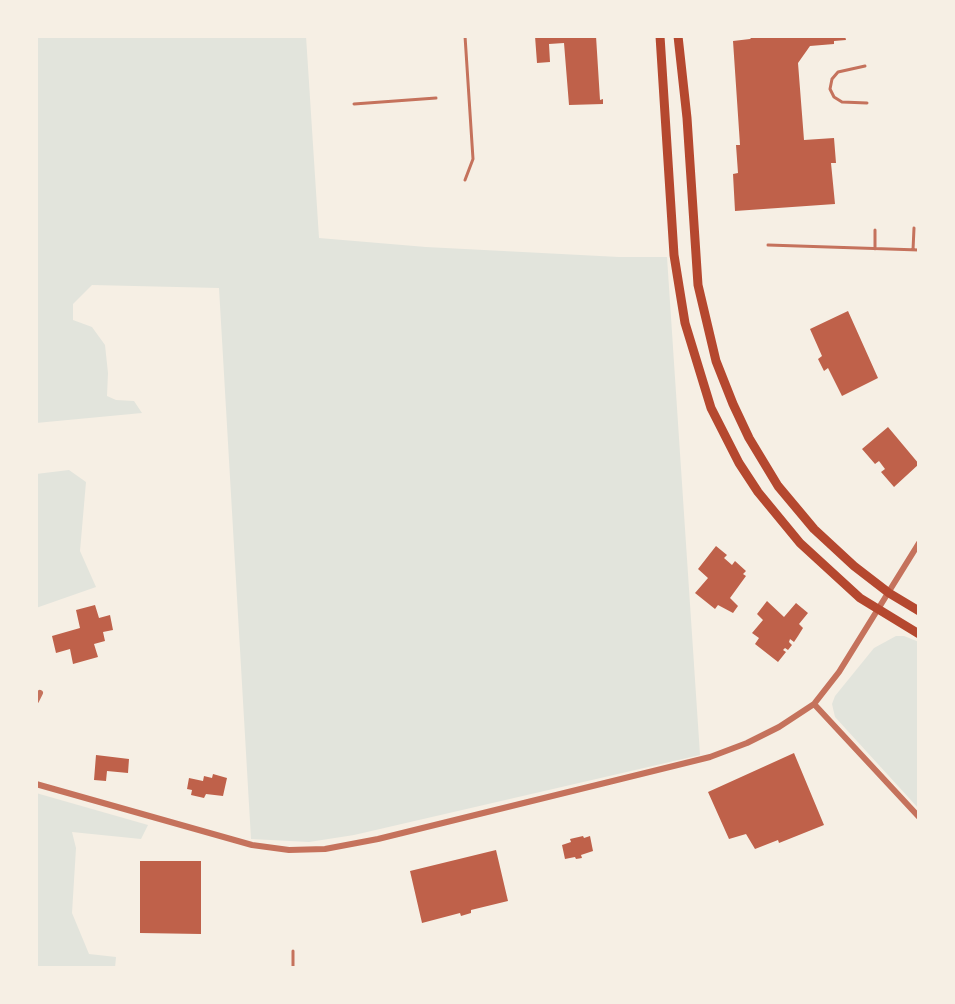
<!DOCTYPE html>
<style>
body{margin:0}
#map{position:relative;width:955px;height:1004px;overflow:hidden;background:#f6efe4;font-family:"PT Sans Narrow",sans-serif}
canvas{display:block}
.frame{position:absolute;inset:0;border:38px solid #f6efe4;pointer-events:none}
</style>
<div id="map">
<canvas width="955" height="1004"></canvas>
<div class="frame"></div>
</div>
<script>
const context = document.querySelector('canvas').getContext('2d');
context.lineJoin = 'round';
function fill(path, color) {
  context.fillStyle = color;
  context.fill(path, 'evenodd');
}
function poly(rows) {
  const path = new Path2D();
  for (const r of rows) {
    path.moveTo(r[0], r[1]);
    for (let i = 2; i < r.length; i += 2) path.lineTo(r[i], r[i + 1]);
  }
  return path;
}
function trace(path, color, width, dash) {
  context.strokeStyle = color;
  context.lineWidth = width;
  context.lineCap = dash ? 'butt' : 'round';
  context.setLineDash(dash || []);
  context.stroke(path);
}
const green = poly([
 [36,36,306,36,319,238,426,247,619,257,667,257,700,755,354,835,309,842,251,839,219,288,92,285,73,304,73,320,92,327,105,345,108,373,107,396,116,400,134,401,142,413,36,423],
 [69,470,86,482,80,551,96,587,36,608,36,474],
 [896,636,904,636,919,642,919,809,835,717,832,704,835,696,874,648],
 [36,793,148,825,141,839,72,832,76,848,72,913,89,954,116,957,115,968,36,968]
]);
const building = poly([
 [535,36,596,36,600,100,603,99,603,104,569,105,564,43,549,44,550,62,537,63],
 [753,36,845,36,846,40,834,41,834,44,810,46,798,63,804,140,834,138,836,163,831,163,835,204,735,211,733,174,738,173,736,145,740,145,733,41,750,39],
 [848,311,878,378,842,396,828,368,824,371,818,359,822,356,810,329],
 [888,427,919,464,894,487,881,472,885,469,879,461,875,464,862,449],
 [716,546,727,555,724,558,732,565,735,561,746,571,743,574,746,576,730,598,738,606,733,613,718,605,715,609,695,593,708,578,698,569],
 [767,601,784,617,796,603,808,613,799,624,803,628,798,636,794,642,790,639,789,642,792,645,788,650,785,648,783,650,786,652,778,662,755,644,759,638,752,633,763,620,757,614],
 [95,605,99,618,110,615,113,630,103,632,105,641,94,644,98,657,73,664,70,649,56,653,52,636,80,628,76,610],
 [794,753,824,825,779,843,778,840,755,849,746,834,729,839,708,792],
 [96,755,129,759,128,773,107,771,106,781,94,780],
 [213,774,227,778,223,796,206,794,204,798,191,795,192,790,187,789,189,778,203,781,204,776,212,778],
 [583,836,584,838,590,836,593,851,581,855,582,858,576,859,575,857,565,859,562,845,571,842,570,839],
 [496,850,508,901,471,910,471,913,461,916,460,913,422,923,410,871],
 [140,861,201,861,201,934,140,933]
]);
const service = poly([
 [465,36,473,159,465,180],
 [865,66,838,72,832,79,830,89,834,97,842,102,867,103],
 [354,104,436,98],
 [768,245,919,250],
 [875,249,875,230],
 [913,250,914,228],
 [293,951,293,968]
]);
const minor = poly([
 [36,701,40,693],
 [814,704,919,817],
 [36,784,252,845,289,850,325,849,378,839,710,757,747,743,779,727,814,704,839,672,919,543]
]);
const secondary = poly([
 [660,36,674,255,679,286,685,323,711,408,739,463,758,492,800,543,860,598,919,634],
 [678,36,687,118,698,285,716,361,733,404,749,438,778,486,814,529,854,566,889,593,919,611]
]);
fill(green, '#e2e4dc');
fill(building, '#bf614a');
trace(service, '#c5725c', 3);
trace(minor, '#c5725c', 6);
trace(secondary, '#b5482f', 9);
</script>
